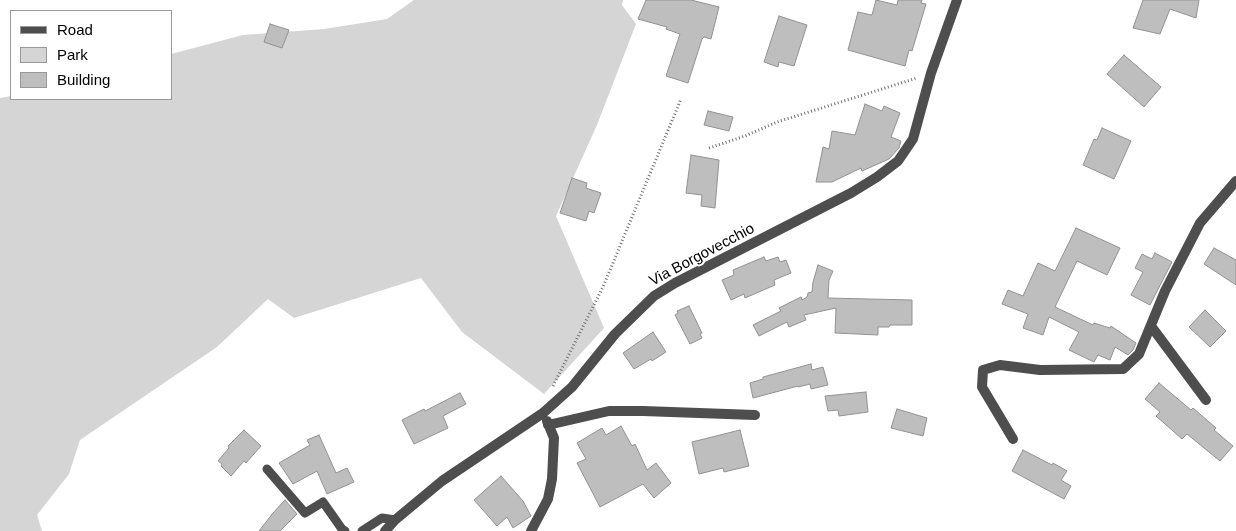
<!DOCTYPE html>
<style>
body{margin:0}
#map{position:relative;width:1236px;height:531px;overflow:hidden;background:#fff;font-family:Helvetica,sans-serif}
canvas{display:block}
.legend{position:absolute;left:10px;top:10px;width:162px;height:90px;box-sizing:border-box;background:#fff;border:1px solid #999;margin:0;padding:6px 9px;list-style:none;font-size:15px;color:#000}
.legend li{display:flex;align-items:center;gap:10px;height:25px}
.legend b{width:25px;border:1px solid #999}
</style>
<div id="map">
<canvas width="1236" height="531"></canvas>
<ul class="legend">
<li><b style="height:6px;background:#4e4e4e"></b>Road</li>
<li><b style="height:14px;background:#d5d5d5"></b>Park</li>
<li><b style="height:14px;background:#bebebe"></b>Building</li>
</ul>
</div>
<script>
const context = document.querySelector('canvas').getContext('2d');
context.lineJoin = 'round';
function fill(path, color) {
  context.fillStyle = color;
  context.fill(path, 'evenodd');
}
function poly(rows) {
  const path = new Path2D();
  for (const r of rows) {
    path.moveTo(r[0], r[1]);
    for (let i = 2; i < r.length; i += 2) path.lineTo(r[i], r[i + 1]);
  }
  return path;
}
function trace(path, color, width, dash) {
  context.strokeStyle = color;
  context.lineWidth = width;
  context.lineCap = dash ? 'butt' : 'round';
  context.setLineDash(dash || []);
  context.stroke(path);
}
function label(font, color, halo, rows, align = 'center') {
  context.font = font + ' Helvetica,sans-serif';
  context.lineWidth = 4;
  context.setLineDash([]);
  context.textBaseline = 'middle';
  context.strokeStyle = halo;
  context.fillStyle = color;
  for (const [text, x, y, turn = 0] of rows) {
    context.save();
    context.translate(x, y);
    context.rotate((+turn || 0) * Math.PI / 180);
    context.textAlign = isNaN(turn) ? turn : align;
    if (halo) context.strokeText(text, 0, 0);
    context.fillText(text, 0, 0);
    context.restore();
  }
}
const green = poly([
 [414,0,623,0,622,5,636,24,597,125,556,216,604,328,544,394,462,332,421,278,294,318,268,299,217,347,80,440,69,474,37,515,42,531,0,531,0,98,11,96,11,99,171,99,171,54,243,35,324,29,387,19]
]);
const building = poly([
 [646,0,691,0,719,7,711,39,704,37,702,39,688,83,666,76,680,34,666,29,667,27,638,19,646,0],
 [876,0,897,5,898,0,922,0,921,3,926,4,912,51,909,50,905,66,848,50,858,12,872,15,876,0],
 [1143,0,1199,0,1196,18,1170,9,1160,34,1133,28,1143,0],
 [779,16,807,25,794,66,779,62,778,67,764,62,779,16],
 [270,24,289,30,282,48,264,42,270,24],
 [1124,55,1161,87,1144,107,1107,74,1124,55],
 [865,104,882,111,884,106,900,113,891,137,901,141,899,148,889,159,862,171,861,168,832,182,816,182,823,147,829,149,832,131,855,135,865,104],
 [708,111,733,117,729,131,704,125,708,111],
 [1102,128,1131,141,1114,179,1083,165,1094,139,1097,140,1102,128],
 [691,155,719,160,715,208,701,206,702,195,686,193,691,155],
 [572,178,587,183,586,188,601,193,594,213,589,211,586,221,560,213,572,178],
 [1076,228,1120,248,1107,275,1077,261,1055,307,1093,325,1094,323,1110,328,1111,326,1136,343,1133,350,1128,355,1115,347,1110,360,1098,355,1094,362,1069,350,1079,332,1049,317,1043,335,1023,328,1028,314,1002,304,1008,290,1023,296,1038,263,1055,271,1076,228],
 [1214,248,1236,260,1236,285,1204,264,1214,248],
 [1155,253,1172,262,1150,305,1131,295,1143,272,1135,268,1142,254,1152,259,1155,253],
 [764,257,766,261,778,257,780,262,786,260,791,273,774,280,775,285,745,298,744,294,731,300,722,280,734,275,733,270,764,257],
 [818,265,833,271,829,280,828,298,912,300,912,325,890,325,889,327,878,327,878,335,835,333,836,308,804,315,806,320,789,327,787,322,759,336,753,325,781,311,779,308,801,297,802,300,807,297,808,293,812,292,813,282,818,265],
 [689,306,702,333,700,334,702,338,690,344,675,315,678,313,677,311,689,306],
 [1205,310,1226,331,1210,347,1189,327,1205,310],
 [653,332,666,352,652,361,651,359,634,369,623,353,653,332],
 [811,364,812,370,823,367,828,385,811,389,810,384,798,387,798,386,753,398,750,383,763,379,763,377,811,364],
 [1159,383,1191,410,1193,408,1216,428,1214,430,1233,446,1220,461,1187,434,1182,439,1156,416,1160,412,1145,399,1159,383],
 [866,392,868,412,839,416,838,410,828,411,825,396,866,392],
 [460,393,466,404,443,416,448,428,414,444,402,420,424,409,425,411,460,393],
 [897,409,927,418,923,436,891,428,897,409],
 [621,426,632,446,635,444,647,470,656,463,671,483,654,498,643,484,600,507,577,463,586,459,577,443,602,428,606,435,621,426],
 [244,430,261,446,246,463,244,461,231,476,221,466,222,464,218,461,229,448,228,446,244,430],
 [740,430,749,466,724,472,723,468,699,474,692,442,740,430],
 [319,435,336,473,347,468,354,482,327,494,317,471,293,484,279,463,310,445,307,440,319,435],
 [1023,450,1052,465,1053,463,1067,471,1061,480,1071,486,1064,499,1012,471,1023,450],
 [501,476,523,501,531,516,513,528,507,517,497,526,474,500,501,476],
 [285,500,297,514,280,531,259,531,273,513,285,500]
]);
const path = poly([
 [709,148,745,136,777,122,917,78],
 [553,386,603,287,681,99]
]);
const lane = poly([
 [267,469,305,513,323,502,342,529,345,531],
 [362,531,382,518,395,520]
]);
const street = poly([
 [1151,326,1206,400],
 [548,425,609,411,643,411,755,415],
 [1013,439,982,387,983,370,1000,365,1040,370,1123,369,1139,354,1165,291,1200,223,1236,181],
 [385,531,395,520,442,481,543,413,572,387,615,334,654,296,675,283,851,193,877,177,898,161,913,139,931,73,957,0],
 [531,531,548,499,552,479,554,438,547,421]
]);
const streetNames = [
 ["Via Borgovecchio",702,255,-28]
];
fill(green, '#d5d5d5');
fill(building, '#bebebe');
trace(building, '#929292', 1);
trace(path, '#707070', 3, [1, 2.5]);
trace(lane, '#4e4e4e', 9);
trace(street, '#4e4e4e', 10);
label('15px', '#000', '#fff', streetNames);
</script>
